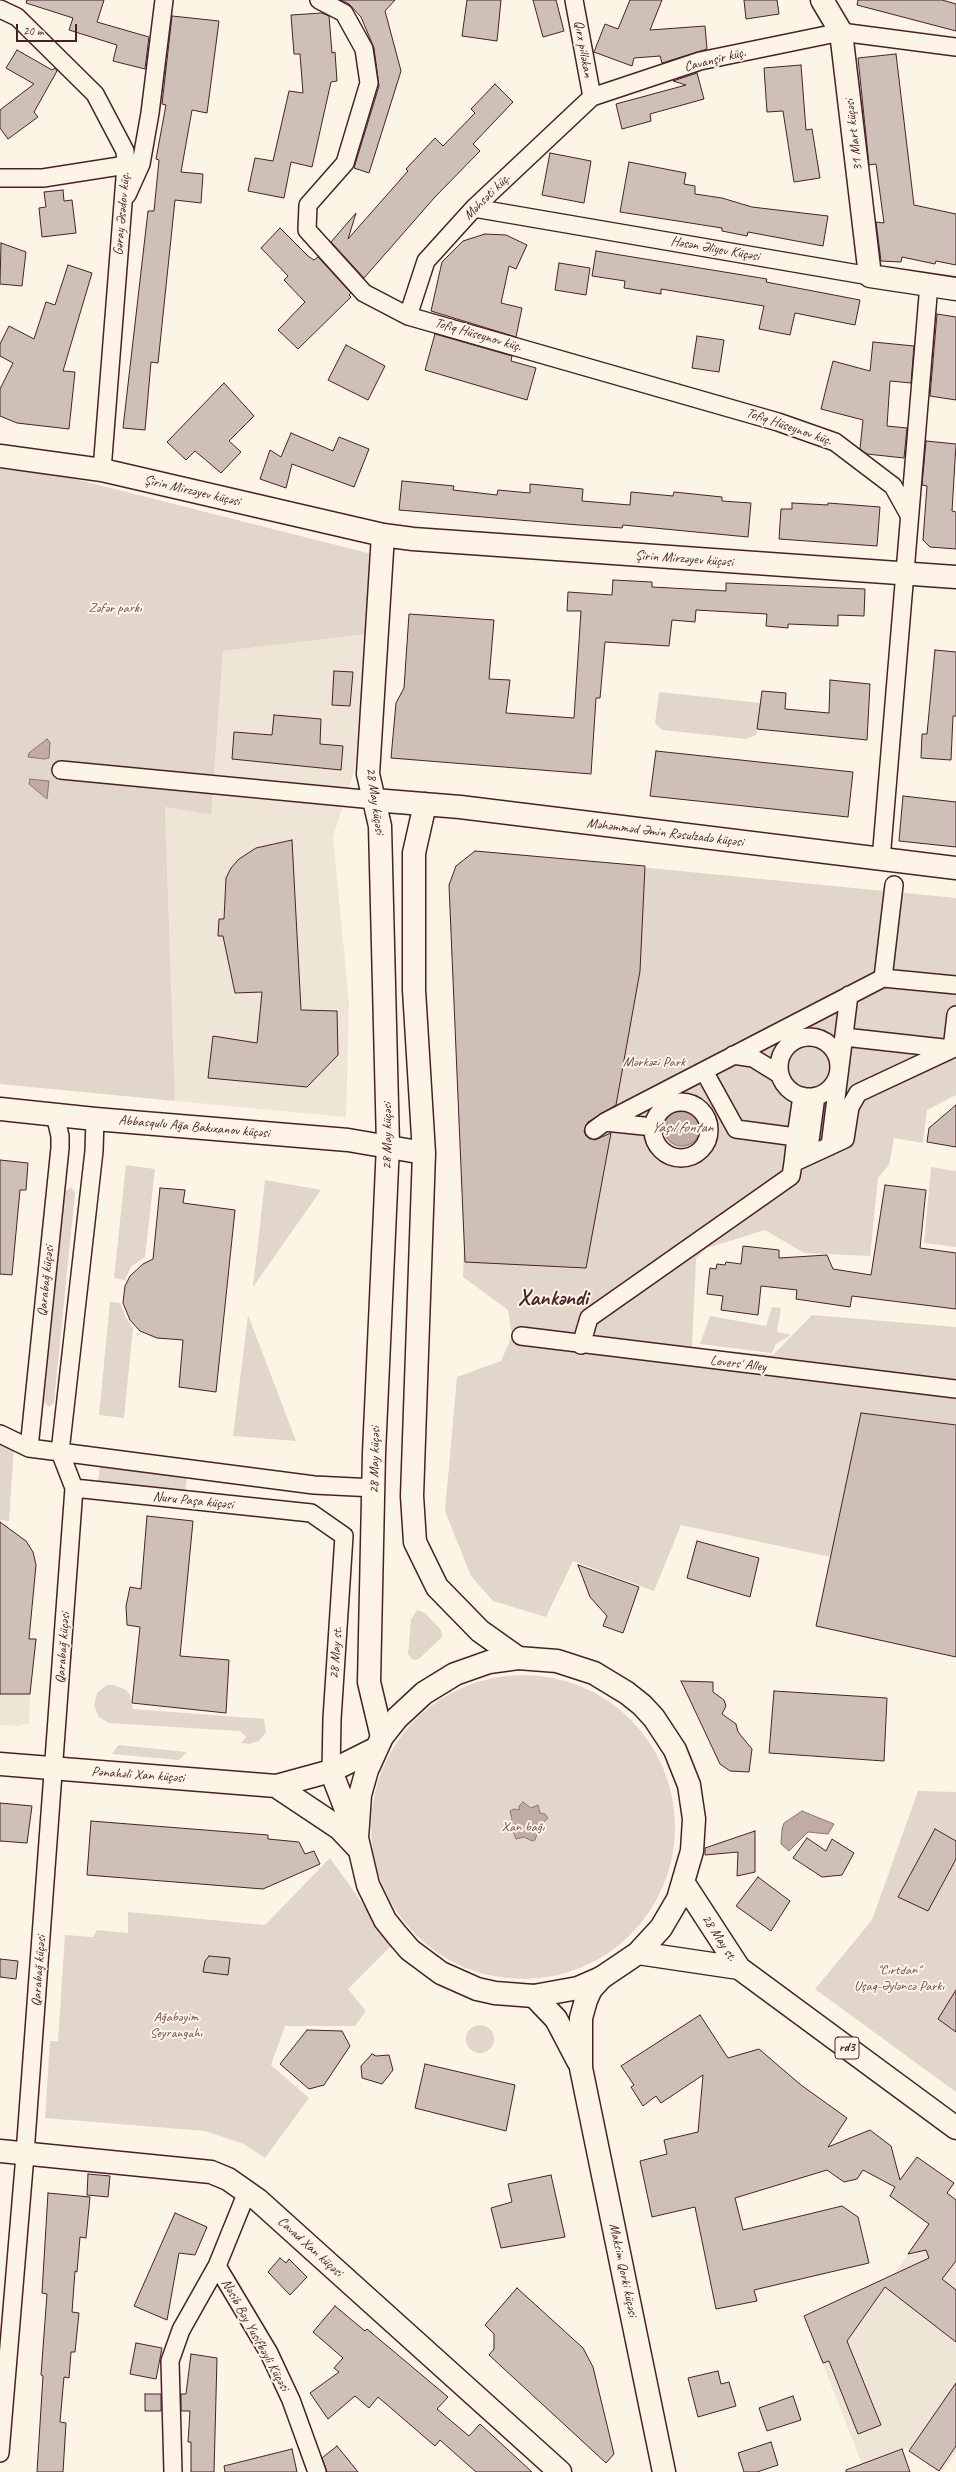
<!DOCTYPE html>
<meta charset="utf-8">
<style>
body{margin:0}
#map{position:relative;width:956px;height:2472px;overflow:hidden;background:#fcf5e5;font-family:Caveat,sans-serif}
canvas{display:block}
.scale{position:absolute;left:16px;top:24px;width:61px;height:18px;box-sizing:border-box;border:2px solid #4a1f2b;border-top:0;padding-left:5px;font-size:12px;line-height:14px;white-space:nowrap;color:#4a1f2b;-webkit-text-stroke:3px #fcf5e5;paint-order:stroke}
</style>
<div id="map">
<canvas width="956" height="2472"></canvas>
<div class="scale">20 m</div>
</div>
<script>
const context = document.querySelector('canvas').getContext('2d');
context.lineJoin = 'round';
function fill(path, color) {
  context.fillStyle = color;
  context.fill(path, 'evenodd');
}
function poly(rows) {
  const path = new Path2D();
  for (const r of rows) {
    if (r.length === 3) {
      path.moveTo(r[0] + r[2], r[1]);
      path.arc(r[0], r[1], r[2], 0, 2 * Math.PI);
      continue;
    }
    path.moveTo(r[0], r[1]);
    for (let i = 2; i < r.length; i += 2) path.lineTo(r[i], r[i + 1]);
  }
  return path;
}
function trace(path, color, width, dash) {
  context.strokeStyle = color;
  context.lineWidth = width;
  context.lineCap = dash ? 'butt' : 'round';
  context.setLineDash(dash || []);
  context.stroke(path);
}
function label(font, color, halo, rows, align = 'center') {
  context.font = font + ' Caveat,sans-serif';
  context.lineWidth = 4;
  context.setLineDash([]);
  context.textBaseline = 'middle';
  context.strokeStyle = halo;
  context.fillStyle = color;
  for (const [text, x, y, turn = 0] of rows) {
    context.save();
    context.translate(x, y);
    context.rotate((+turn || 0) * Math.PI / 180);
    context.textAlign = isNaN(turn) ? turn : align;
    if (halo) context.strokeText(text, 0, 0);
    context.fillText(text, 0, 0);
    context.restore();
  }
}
const built = poly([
 [368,634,355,769,333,837,349,1003,346,1117,175,1101,165,807,211,814,223,651],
 [0,1694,30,1694,29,1723,18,1726,0,1725],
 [948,2194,956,2200,956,2452,942,2472,907,2447,862,2464,808,2326,848,2309,863,2320]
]);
const green = poly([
 [0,469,51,473,376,555,368,634,223,651,211,815,165,807,175,1101,0,1084],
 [659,692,761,703,756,735,746,739,662,730,655,723],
 [475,851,956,898,956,1095,927,1110,923,1143,894,1138,889,1165,878,1178,870,1256,804,1253,765,1230,707,1248,696,1258,692,1348,773,1355,812,1315,956,1327,956,1425,831,1557,681,1525,654,1591,573,1561,546,1617,493,1601,471,1576,445,1511,457,1377,501,1361,512,1336,508,1310,463,1277,466,1182,449,885,456,866],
 [126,1165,155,1169,145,1257,131,1267,125,1280,114,1278],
 [931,1167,956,1171,956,1247,924,1243],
 [265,1180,321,1190,253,1287],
 [71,1187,75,1193,54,1403,49,1407,44,1402,65,1192],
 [110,1302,120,1303,125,1316,133,1328,124,1418,99,1415],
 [772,1307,781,1308,777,1332,791,1335,776,1344,772,1353,700,1344,710,1316,766,1326],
 [248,1315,296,1441,233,1436],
 [0,1441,14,1446,9,1521,0,1520],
 [100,1466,187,1477,185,1492,98,1481],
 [417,1610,425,1613,441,1630,442,1637,419,1659,413,1660,408,1654,411,1620],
 [523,1827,152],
 [107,1685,114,1685,126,1690,130,1695,133,1709,264,1719,266,1732,259,1741,249,1744,241,1743,246,1737,240,1731,109,1723,99,1717,94,1706,97,1693],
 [118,1745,187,1752,179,1760,112,1754],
 [918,1791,956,1792,956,2092,815,1989,872,1920],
 [330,1858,392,1945,348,1989,366,2011,355,2026,285,2026,271,2065,309,2098,265,2158,244,2144,205,2131,45,2118,50,2041,58,2041,65,1935,93,1937,97,1930,128,1933,128,1912,265,1925],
 [480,2039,14]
]);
const water = poly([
 [47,739,50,742,49,758,44,759,28,757,29,753,47,739],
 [30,779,49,781,47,799,29,784,30,779],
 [682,1128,18],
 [523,1802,531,1808,538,1805,540,1813,545,1814,548,1818,542,1824,545,1831,537,1834,535,1840,532,1841,524,1837,516,1839,513,1831,509,1830,506,1825,512,1819,510,1811,514,1809,519,1810,519,1806,523,1802],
 [802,1811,834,1824,828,1834,808,1832,789,1851,781,1844,782,1829,784,1823,802,1811]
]);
const building = poly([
 [27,0,104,0,97,22,149,37,145,69,113,61,117,45,69,30,73,18,26,3,27,0],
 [341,0,395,0,385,11,401,71,369,173,354,168,379,86,374,48,361,17,349,4,341,0],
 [467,0,501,0,497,41,462,36,467,0],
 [533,0,556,0,564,31,543,37,533,0],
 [630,0,662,0,650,30,705,26,707,49,662,63,660,56,634,58,632,66,594,52,605,24,618,29,630,0],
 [744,0,777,0,779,14,746,19,744,0],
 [858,0,942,0,956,4,956,31,857,5,858,0],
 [322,13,329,16,332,53,335,52,337,81,331,82,312,167,291,162,284,198,248,191,255,158,273,161,289,91,303,93,300,54,294,54,291,15,322,13],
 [172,16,219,21,207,113,192,110,181,172,203,174,201,203,175,200,158,363,151,362,145,430,123,428,148,211,154,211,159,160,156,159,166,105,162,104,172,16],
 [17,50,52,70,55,68,57,71,34,112,38,117,8,139,0,128,0,110,34,84,6,68,17,50],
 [896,54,914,205,956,214,956,265,936,261,935,264,902,257,901,262,881,261,876,222,884,223,876,164,869,165,858,58,896,54],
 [801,65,806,130,812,129,820,178,794,182,783,111,767,112,764,68,801,65],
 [697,73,704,99,650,114,651,121,622,129,616,104,686,85,673,81,697,73],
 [495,84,513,102,473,144,480,151,435,197,364,278,331,242,356,213,348,239,408,171,406,169,435,138,443,146,475,113,471,109,495,84],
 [550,153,591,161,584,203,542,195,550,153],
 [629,162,686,173,684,184,695,186,695,194,722,198,752,207,828,216,823,246,748,232,747,236,722,231,722,228,620,212,629,162],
 [63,190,64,201,72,200,76,233,42,237,39,208,46,207,44,192,63,190],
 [280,228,308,256,314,260,318,257,351,293,349,295,351,297,298,349,278,330,305,302,284,280,288,276,261,248,280,228],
 [485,234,506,235,527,245,516,269,509,266,501,303,522,308,516,337,431,311,442,262,463,241,485,234],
 [1,243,26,252,22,286,0,284,1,243],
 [596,251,767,279,766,282,860,300,855,325,795,313,790,335,759,329,764,306,661,289,661,294,624,288,625,281,592,276,596,251],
 [559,263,590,268,586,295,555,290,559,263],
 [68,265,92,273,63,371,75,372,69,429,17,423,0,416,0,389,13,363,0,356,0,344,9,326,34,339,46,302,55,305,68,265],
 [937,314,956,317,956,400,930,396,937,314],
 [435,334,512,356,511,361,536,368,527,400,425,370,435,334],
 [697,336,724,340,719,372,692,368,697,336],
 [873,342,914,346,911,383,890,381,887,426,907,428,904,458,867,454,860,449,863,420,821,409,833,361,870,371,873,342],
 [346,345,385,366,368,400,328,380,346,345],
 [224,383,254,416,229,441,241,452,221,473,195,451,186,460,167,442,224,383],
 [291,433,333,451,339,437,369,449,354,487,292,464,286,488,260,479,270,450,281,457,291,433],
 [926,441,956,444,952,511,956,512,956,549,930,547,923,540,927,486,922,485,926,441],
 [402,481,454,486,453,490,497,495,498,490,530,493,530,484,583,489,582,501,630,505,631,492,673,496,674,492,722,497,722,501,751,503,748,537,623,525,622,528,579,525,399,510,402,481],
 [792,503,828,505,828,503,880,507,877,546,779,539,781,509,792,509,792,503],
 [613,580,652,582,652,587,726,591,726,583,865,589,864,616,838,615,838,626,788,624,788,628,766,626,767,614,696,610,695,622,672,620,669,646,605,642,600,698,596,698,591,774,391,758,396,703,404,688,409,614,494,620,489,679,510,680,506,713,574,718,581,611,567,611,568,592,612,595,613,580],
 [935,650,956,652,956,716,953,716,951,760,921,758,922,734,927,734,935,650],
 [334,671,353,672,350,706,332,705,334,671],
 [830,680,870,684,867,740,757,729,762,691,786,693,785,709,829,713,830,680],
 [274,715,321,719,320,744,343,746,341,770,232,759,234,732,272,735,274,715],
 [656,751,853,772,848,817,650,796,656,751],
 [903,796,956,802,956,847,899,841,903,796],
 [292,840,301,1010,337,1011,338,1055,307,1087,208,1078,213,1036,257,1043,262,992,235,993,223,936,218,936,219,919,224,919,226,878,231,868,239,859,256,848,292,840],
 [475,851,645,866,640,971,616,1105,588,1122,584,1131,586,1136,595,1140,611,1133,586,1268,465,1262,449,885,456,866,475,851],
 [956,1105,956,1147,927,1142,929,1128,956,1105],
 [0,1160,28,1163,26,1190,20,1190,12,1275,0,1274,0,1160],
 [885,1185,926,1190,920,1248,956,1253,956,1309,852,1296,850,1307,796,1299,797,1290,761,1286,758,1315,721,1310,723,1296,707,1294,710,1268,716,1269,717,1264,725,1265,726,1262,741,1264,743,1246,779,1250,779,1258,827,1255,833,1269,871,1275,885,1185],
 [160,1188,185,1190,183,1203,235,1210,216,1392,179,1387,183,1340,157,1338,140,1331,130,1320,123,1303,125,1286,130,1276,143,1264,153,1259,160,1188],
 [861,1413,956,1425,956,1657,816,1626,861,1413],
 [147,1516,193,1521,180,1656,229,1660,226,1713,132,1703,140,1627,127,1625,126,1606,130,1587,141,1589,147,1516],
 [0,1522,26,1541,33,1552,36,1565,29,1639,36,1639,30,1694,0,1694,0,1522],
 [697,1541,759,1558,750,1597,687,1578,697,1541],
 [578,1565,639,1587,623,1633,603,1626,607,1616,590,1597,578,1565],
 [681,1681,713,1682,713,1692,724,1700,726,1706,722,1714,736,1724,738,1732,752,1749,749,1772,730,1771,720,1764,681,1681],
 [774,1691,887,1698,884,1761,769,1753,774,1691],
 [0,1803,32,1806,27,1843,0,1841,0,1803],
 [91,1821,268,1835,268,1839,299,1842,305,1854,314,1851,320,1864,263,1889,87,1875,91,1821],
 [935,1829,956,1841,956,1859,928,1911,898,1897,935,1829],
 [755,1831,755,1872,737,1876,738,1852,705,1855,705,1848,755,1831],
 [807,1838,826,1851,832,1839,854,1853,842,1875,822,1877,793,1858,807,1838],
 [758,1877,790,1901,771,1931,736,1906,758,1877],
 [209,1956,230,1958,228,1975,203,1972,205,1961,209,1956],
 [0,1959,18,1961,16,1979,0,1977,0,1959],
 [956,1990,956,2032,938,2019,956,1990],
 [700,2015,728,2058,759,2049,801,2085,847,2118,828,2147,870,2130,891,2146,900,2180,917,2157,954,2183,947,2193,956,2200,956,2261,942,2279,956,2290,956,2342,885,2287,847,2341,881,2425,858,2434,829,2361,823,2363,804,2316,929,2258,926,2250,908,2254,929,2224,890,2196,895,2187,863,2170,857,2179,844,2182,827,2170,735,2198,743,2230,842,2206,858,2217,869,2263,754,2290,757,2301,716,2309,695,2207,652,2217,640,2161,667,2154,664,2140,698,2132,703,2075,661,2103,656,2096,643,2106,631,2087,634,2085,621,2066,700,2015],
 [307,2030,342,2031,350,2046,324,2085,309,2089,280,2064,307,2030],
 [372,2054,376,2056,389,2055,393,2070,382,2084,362,2078,361,2066,372,2054],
 [425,2064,515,2085,506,2131,415,2108,425,2064],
 [88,2174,110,2176,108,2197,87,2195,88,2174],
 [551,2175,565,2237,501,2248,491,2208,512,2202,508,2184,551,2175],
 [48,2193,90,2197,86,2238,80,2237,77,2272,75,2271,72,2312,79,2313,75,2352,71,2352,69,2378,64,2377,60,2422,66,2423,63,2472,37,2472,43,2376,41,2375,47,2294,42,2293,48,2193],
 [175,2213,207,2227,195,2255,179,2253,167,2320,134,2306,175,2213],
 [280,2258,286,2263,289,2259,307,2277,290,2295,268,2272,280,2258],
 [517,2288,583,2348,593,2367,614,2454,606,2463,489,2355,494,2349,494,2334,485,2325,517,2288],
 [335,2306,365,2331,367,2329,448,2397,437,2409,469,2436,480,2424,532,2472,476,2472,440,2440,435,2446,378,2397,369,2408,355,2396,328,2419,310,2393,339,2372,334,2368,343,2358,313,2332,335,2306],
 [136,2343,162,2348,156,2379,130,2374,136,2343],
 [191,2354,217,2358,214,2472,191,2472,191,2442,188,2442,190,2411,181,2411,181,2394,186,2394,191,2354],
 [718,2371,721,2384,729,2382,736,2406,698,2417,688,2378,718,2371],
 [956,2383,956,2446,939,2471,909,2451,956,2383],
 [145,2394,161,2394,161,2411,145,2411,145,2394],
 [793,2396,801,2420,767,2431,759,2408,793,2396],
 [771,2442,778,2465,757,2472,744,2472,738,2453,771,2442],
 [337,2446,358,2472,327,2472,322,2458,337,2446],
 [292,2449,297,2472,225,2472,224,2466,292,2449],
 [902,2449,910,2472,846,2472,846,2470,902,2449]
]);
const street = poly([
 [319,0,344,13,364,49,369,83,345,163,308,205,307,230,364,293,408,316,778,422,835,442,893,486,908,513],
 [574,0,592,97],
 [0,9,17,17,95,94,125,151,126,165,102,470],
 [0,178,43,178,126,165],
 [127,195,141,164,150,113,164,0],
 [474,208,870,276],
 [408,316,426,261,474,208,592,97,700,61,841,32,956,47],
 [61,770,374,800],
 [881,860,929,284],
 [883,978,894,885],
 [809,1067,30],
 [844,1037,952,1049],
 [733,1055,753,1058,779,1074],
 [704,1071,736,1129,796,1137,793,1163,845,1139,850,1107,858,1093,952,1049,956,1015],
 [681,1130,28],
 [95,1119,94,1151,60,1452,314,1485,375,1488],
 [605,1122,653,1127],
 [594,1130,605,1122,883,978,956,985],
 [796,1137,802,1096],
 [830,1146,849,995],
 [808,1156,816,1096],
 [521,1336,956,1389],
 [581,1345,589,1318,791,1176,793,1163],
 [0,1434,29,1448,60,1452,74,1488,24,2167,0,2453],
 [29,1448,60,1148,60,1136,55,1115],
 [74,1488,311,1513,344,1536,332,1719,331,1771],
 [217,2266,269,2353,291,2400,317,2472],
 [173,2472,170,2361,181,2330,217,2266,247,2192]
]);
const secondary = poly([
 [822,0,841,32,870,276,956,289],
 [0,456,102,470,383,535,413,539,956,577],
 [374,800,460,807,956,868],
 [425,804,414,853,414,990,424,1153,412,1496,415,1542,437,1587,480,1631,518,1658],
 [0,1109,95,1119,348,1140,424,1153],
 [382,1737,369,1682,374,1453,388,1145,380,826,368,774,383,535],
 [601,1978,591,1989,586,2000,581,2018,581,2068,664,2472],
 [534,1996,556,2019,578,2061],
 [0,2151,211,2172,228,2179,258,2200,560,2472]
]);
const primary = poly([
 [0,1764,276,1786,331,1771,377,1748],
 [331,1771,357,1838,368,1885,385,1920,397,1935,410,1950,441,1973,477,1989,495,1993,534,1996,578,1988,601,1978,638,1953,661,1928,678,1899,692,1851,694,1819,689,1785,675,1750,654,1718,642,1705,627,1693,594,1673,557,1661,518,1658,489,1662,455,1674,424,1693,397,1718,382,1737,367,1770,360,1795,357,1838],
 [276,1786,339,1828,356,1846],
 [683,1882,739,1968,956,2128],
 [638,1953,739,1968]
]);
const shields = [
 [847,2048,24]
];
const shieldNames = [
 ["rd3",847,2048]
];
const streetNames = [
 ["Qırx pilləkan",583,49,80],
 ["Cavanşir küç.",715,60,-14],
 ["31 Mart küçəsi",854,135,-97],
 ["Məhsəti küç.",487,197,-45],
 ["Gəray Əsədov küç.",122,214,-85],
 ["Həsən Əliyev Küçəsi",715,249,10],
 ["Tofiq Hüseynov küç.",478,335,16],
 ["Tofiq Hüseynov küç.",789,427,19],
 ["Şirin Mirzəyev küçəsi",192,491,13],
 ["Şirin Mirzəyev küçəsi",684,559,4],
 ["28 May küçəsi",375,801,82],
 ["Məhəmməd Əmin Rəsulzadə küçəsi",665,833,7],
 ["Abbasqulu Ağa Bakıxanov küçəsi",194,1127,5],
 ["28 May küçəsi",387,1136,-90],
 ["Qarabağ küçəsi",46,1281,-84],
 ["Lovers' Alley",738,1364,7],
 ["28 May küçəsi",375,1460,-89],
 ["Nuru Paşa küçəsi",193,1501,6],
 ["Qarabağ küçəsi",63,1648,-86],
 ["28 May st.",336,1653,-86],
 ["Pənahəli Xan küçəsi",138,1775,4],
 ["28 May st.",719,1938,57],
 ["Qarabağ küçəsi",39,1971,-86],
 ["Cavad Xan küçəsi",310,2247,42],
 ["Maksim Qorki küçəsi",623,2270,78],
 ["Nəsib Bəy Yusifbəyli Küçəsi",255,2335,61]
];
const parkNames = [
 ["Zəfər parkı",115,608],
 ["Mərkəzi Park",654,1062],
 ["Xan bağı",523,1827],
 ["\"Cırtdan\"",899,1970],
 ["Uşaq-Əyləncə Parkı",899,1986],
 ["Ağabəyim",176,2017],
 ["Seyrangahı",176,2033]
];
const waterNames = [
 ["Yaşıl fontan",682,1128]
];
const townNames = [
 ["Xankəndi",553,1299]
];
fill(built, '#eee5d7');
fill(green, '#e2d5ca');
fill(water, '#c0aca5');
trace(water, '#917474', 1);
fill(building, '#cfc0b7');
trace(building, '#4a1f2b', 1);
trace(street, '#4a1f2b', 20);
trace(secondary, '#4a1f2b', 25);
trace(primary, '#4a1f2b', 25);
trace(street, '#fcf5e5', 17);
trace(secondary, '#fcf5e5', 22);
trace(primary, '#fcf5e5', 22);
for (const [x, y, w] of shields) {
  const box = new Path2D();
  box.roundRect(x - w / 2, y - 11, w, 22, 3);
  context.fillStyle = '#fcf5e5';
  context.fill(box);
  trace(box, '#4a1f2b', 1);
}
label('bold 13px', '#4a1f2b', null, shieldNames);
label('14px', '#4a1f2b', '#fcf5e5', streetNames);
label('14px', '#704c53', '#fcf5e5', parkNames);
label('italic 15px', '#6d4950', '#fcf5e5', waterNames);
label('bold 22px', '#4a1f2b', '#fcf5e5', townNames);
</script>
